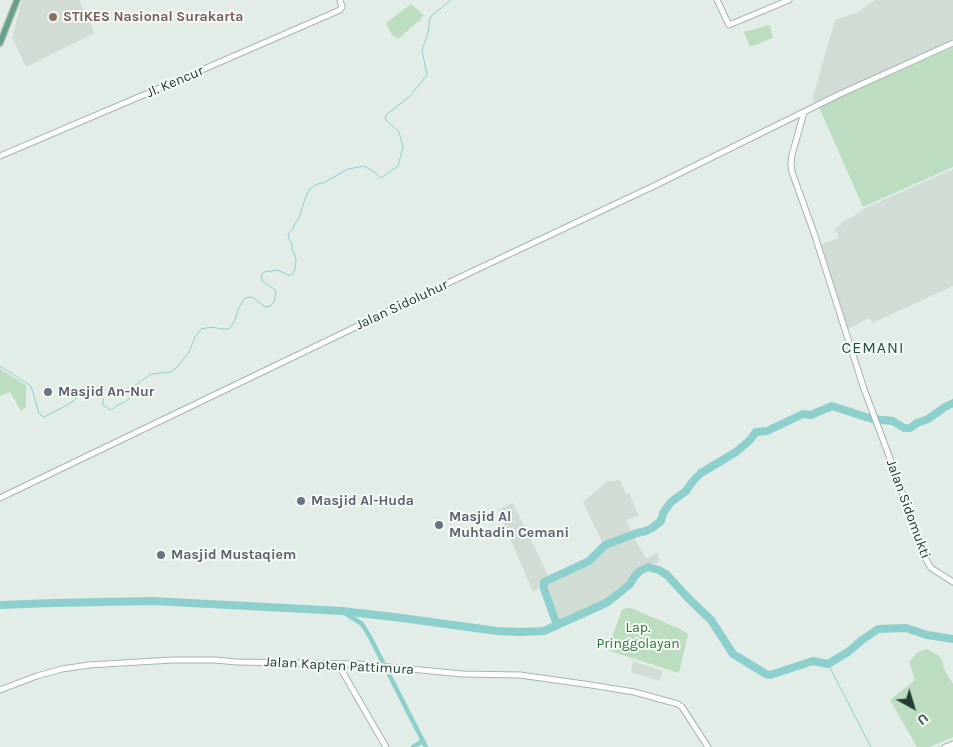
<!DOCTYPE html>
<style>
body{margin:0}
#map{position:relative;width:953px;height:747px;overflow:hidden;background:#e3ede7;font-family:Karla,sans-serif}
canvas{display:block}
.north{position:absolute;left:888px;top:682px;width:50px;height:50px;-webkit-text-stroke:4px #f4f9f5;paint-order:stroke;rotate:141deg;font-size:14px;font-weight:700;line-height:20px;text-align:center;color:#233d31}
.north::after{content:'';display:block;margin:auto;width:18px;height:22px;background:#233d31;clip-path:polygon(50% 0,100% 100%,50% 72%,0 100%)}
</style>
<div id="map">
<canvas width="953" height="747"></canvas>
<div class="north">U</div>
</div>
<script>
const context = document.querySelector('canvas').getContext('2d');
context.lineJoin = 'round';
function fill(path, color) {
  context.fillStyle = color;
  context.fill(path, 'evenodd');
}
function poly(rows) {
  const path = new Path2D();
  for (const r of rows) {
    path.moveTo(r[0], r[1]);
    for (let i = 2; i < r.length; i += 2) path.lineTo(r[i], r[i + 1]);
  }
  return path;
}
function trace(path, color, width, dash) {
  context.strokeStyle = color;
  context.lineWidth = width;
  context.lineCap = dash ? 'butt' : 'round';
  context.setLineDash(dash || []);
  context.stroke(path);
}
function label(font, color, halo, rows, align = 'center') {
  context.font = font + ' Karla,sans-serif';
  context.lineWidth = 4;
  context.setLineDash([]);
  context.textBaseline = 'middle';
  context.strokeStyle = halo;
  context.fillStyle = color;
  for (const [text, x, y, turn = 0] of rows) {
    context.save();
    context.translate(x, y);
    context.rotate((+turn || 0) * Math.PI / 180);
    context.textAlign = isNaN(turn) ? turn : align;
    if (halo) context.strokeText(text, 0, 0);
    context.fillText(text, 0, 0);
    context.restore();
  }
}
const built = poly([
 [22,0,79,0,95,33,26,67,12,37],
 [875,0,953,0,953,39,815,102,812,100,835,20,856,13],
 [953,169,953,286,872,323,869,318,848,329,820,245,839,238,835,228,841,225,841,222,854,216,863,209],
 [620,480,626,494,629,493,639,516,626,520,633,536,646,558,657,553,660,561,637,572,611,597,556,624,546,585,533,592,498,510,513,503,551,581,577,571,593,561,595,555,604,546,583,502,606,482],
 [633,661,663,671,660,681,631,672]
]);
const green = poly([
 [411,4,424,15,420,20,398,39,392,35,386,23],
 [770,25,773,38,750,47,744,32],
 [953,47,953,167,863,207,819,107],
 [0,369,26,385,26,407,21,411,10,392,0,396],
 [627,608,631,608,680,629,688,634,679,673,607,650,622,610],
 [927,649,939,656,942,660,944,669,953,684,953,737,929,747,917,747,890,700,915,680,909,662,918,652]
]);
const stream = poly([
 [0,366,31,386,39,413,44,417,69,404,77,398,75,389,87,387,97,390,103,395,103,405,111,410,116,406,125,402,131,397,130,389,151,374,171,372,178,366,189,352,195,337,201,329,213,327,221,329,229,329,235,320,239,307,245,298,252,297,265,307,270,306,274,302,276,292,274,289,262,281,261,276,264,272,278,270,288,275,292,275,295,269,296,261,295,255,292,250,292,244,289,239,288,234,293,229,295,223,299,218,305,199,309,190,315,185,325,182,348,169,364,166,373,171,381,178,398,166,403,147,399,132,387,121,385,118,387,114,409,97,427,75,422,50,428,33,430,17,451,0],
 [828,664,871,747]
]);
const canal = poly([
 [342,611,362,624,370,637,426,747],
 [413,747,423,741]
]);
const river = poly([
 [0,605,52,603,153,601,342,611,402,618,497,631,520,632,544,631,606,603,618,594,630,584,635,576,640,571,648,567,659,570,667,575,690,600,711,620,733,654,766,674,770,675,813,661,828,664,848,652,862,640,878,629,906,628,927,635,953,639],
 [557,625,544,589,544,582,589,561,605,545,637,533,646,531,652,528,661,521,663,513,671,502,686,491,693,481,701,473,736,452,749,441,756,432,767,431,803,414,811,415,832,406,872,419,893,421,904,428,910,428,917,423,928,419,945,407,953,403]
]);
const secondary = poly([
 [717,0,729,25,789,0],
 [804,112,792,155,791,165,792,172,814,233,864,389,895,472,924,556,931,568,953,582],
 [0,156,174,82,340,10,342,7,340,0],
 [0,498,414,299,656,185,838,95,953,43],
 [338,664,386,747],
 [0,690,37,676,62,669,89,665,172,660,215,660,237,662,358,664,463,674,520,675,591,685,634,692,678,704,682,707,708,747],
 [945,747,953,744]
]);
const primary = poly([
 [0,43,17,0]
]);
const markers = [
 [53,17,5,"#8d6e63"],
 [48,392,5,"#6b7280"],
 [301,501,5,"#6b7280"],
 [439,525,5,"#6b7280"],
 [161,555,5,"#6b7280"]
];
const educationNames = [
 ["STIKES Nasional Surakarta",63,17]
];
const streetNames = [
 ["Jl. Kencur",175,82,-23],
 ["Jalan Sidoluhur",402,305,-25],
 ["Jalan Sidomukti",908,509,70],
 ["Jalan Kapten Pattimura",339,666,3]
];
const worshipNames = [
 ["Masjid An-Nur",58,392],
 ["Masjid Al-Huda",311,501],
 ["Masjid Al",449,517],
 ["Muhtadin Cemani",449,533],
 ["Masjid Mustaqiem",171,555]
];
const parkNames = [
 ["Lap.",638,628],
 ["Pringgolayan",638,644]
];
const quarterNames = [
 ["CEMANI",873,348]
];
fill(built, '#d1dcd5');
fill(green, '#bdddc0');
trace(stream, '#8dcfcd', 1);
trace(canal, '#8dcfcd', 4.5);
trace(river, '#8dcfcd', 8);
trace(secondary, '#a2b8ac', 7);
trace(primary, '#c1c9c5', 8);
trace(secondary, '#fff', 5);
trace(primary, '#69a088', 5.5);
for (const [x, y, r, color] of markers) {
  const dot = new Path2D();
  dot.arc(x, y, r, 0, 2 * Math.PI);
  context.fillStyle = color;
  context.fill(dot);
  trace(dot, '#f4f9f5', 2);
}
label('bold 14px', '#785e54', '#f4f9f5', educationNames, 'left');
label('14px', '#233d31', '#f4f9f5', streetNames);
label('bold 14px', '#5b616d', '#f4f9f5', worshipNames, 'left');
label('14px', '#2f733c', '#f4f9f5', parkNames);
context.letterSpacing = '1px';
label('16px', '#204f3a', '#f4f9f5', quarterNames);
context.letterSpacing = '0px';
</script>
